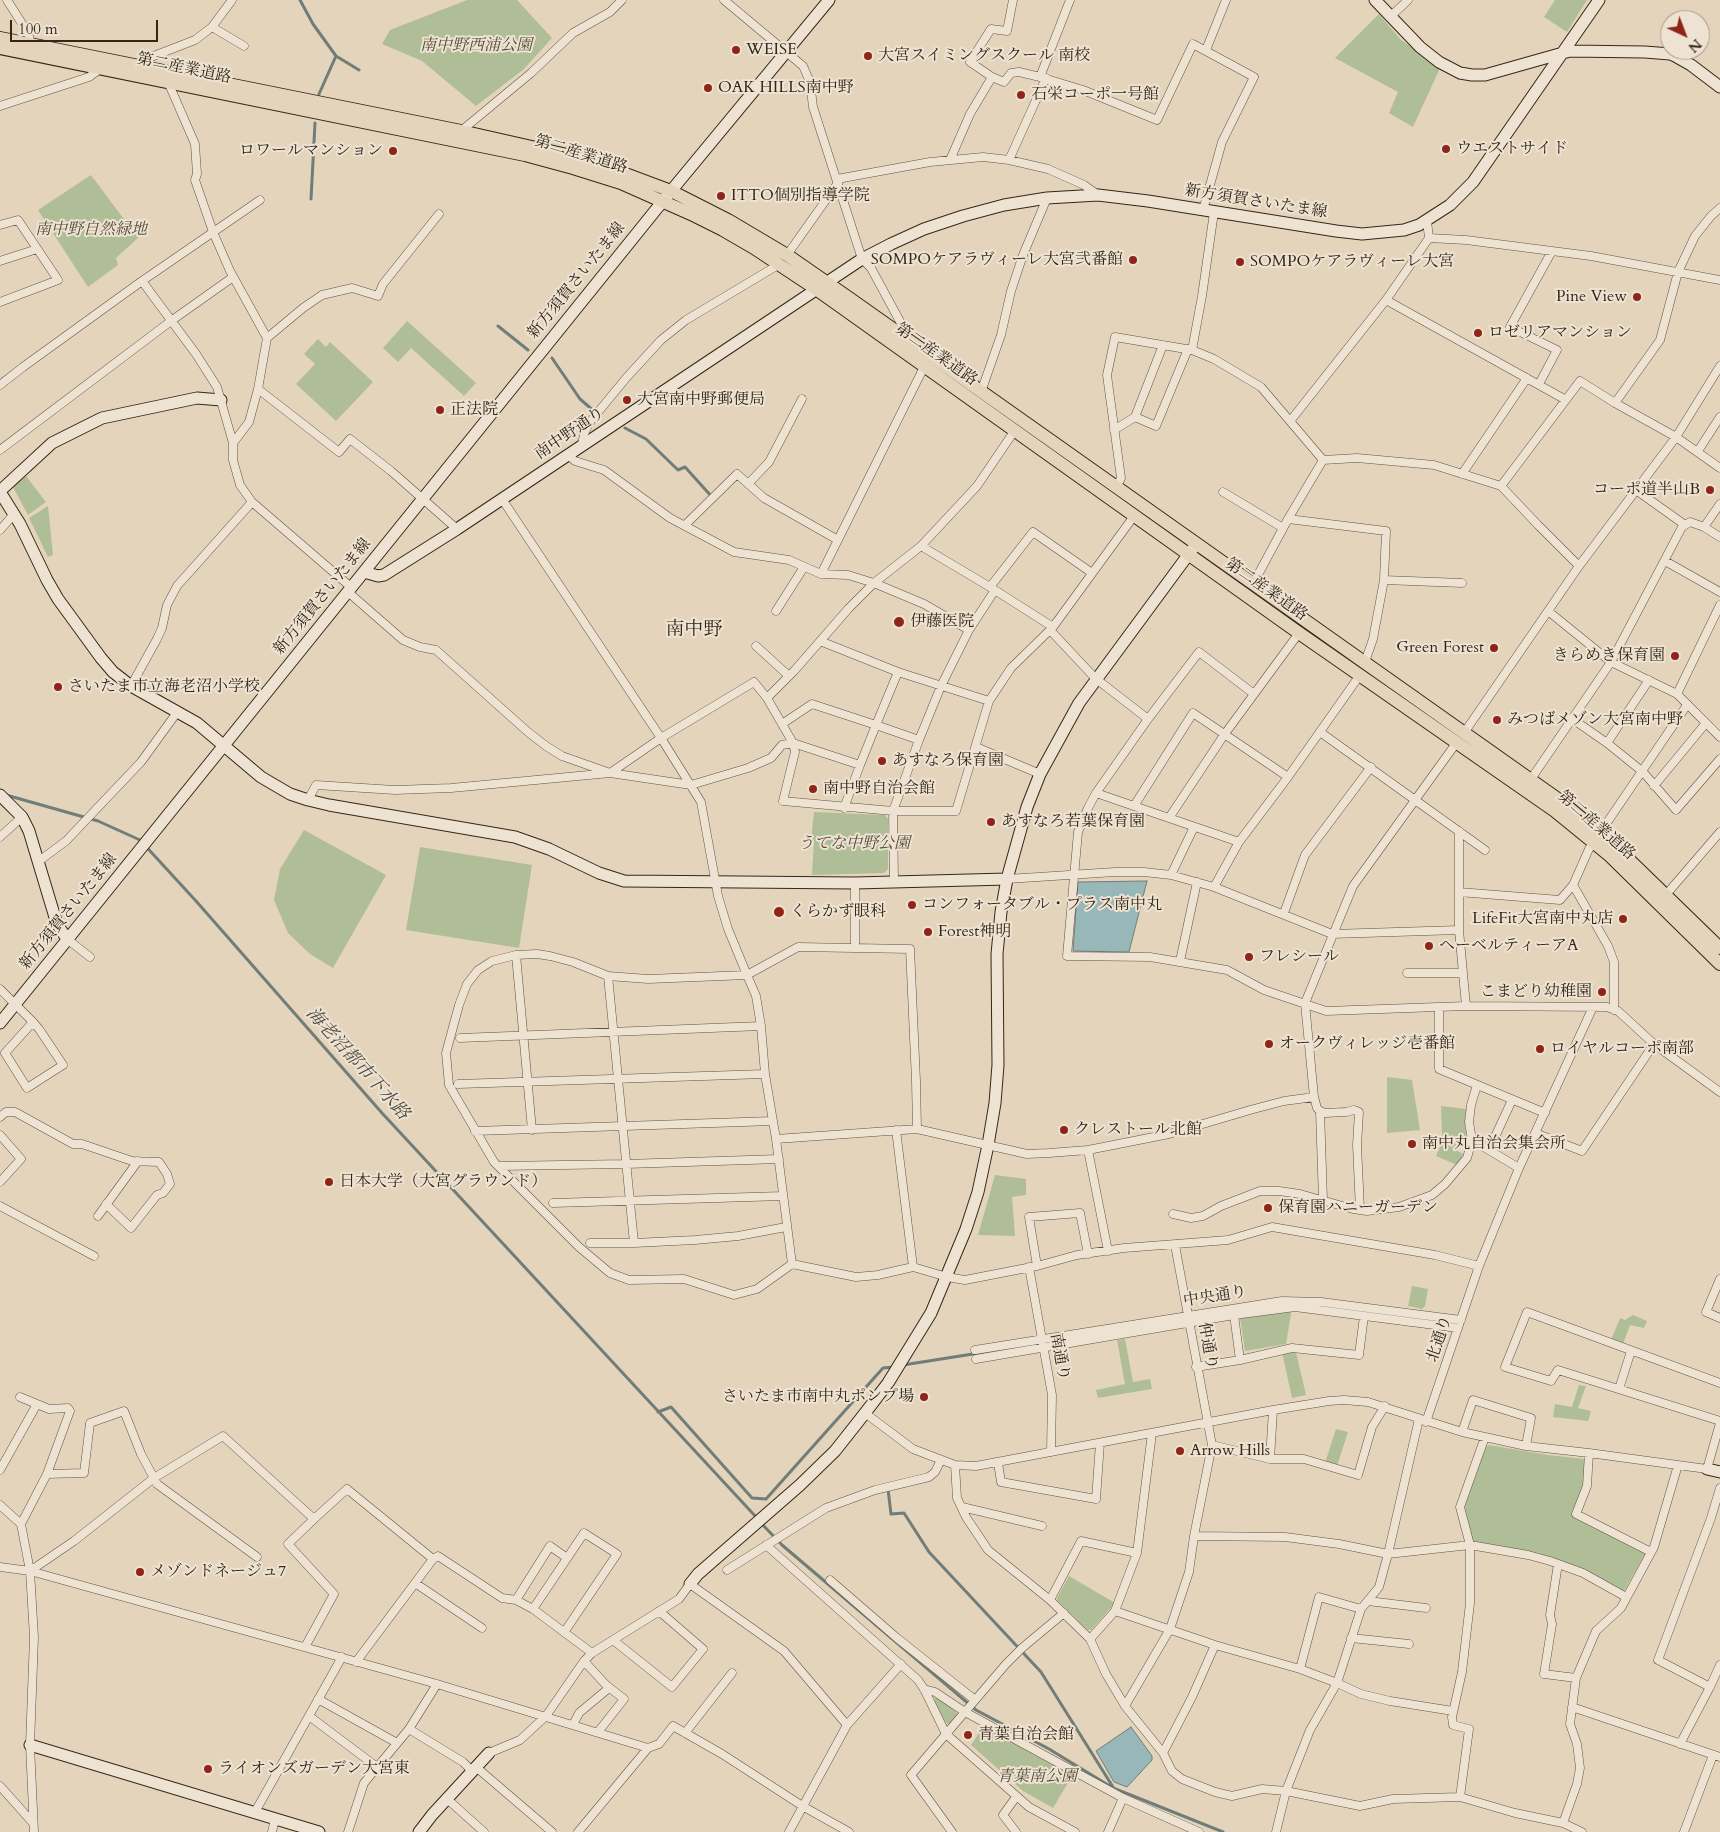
<!DOCTYPE html>
<meta charset="utf-8">
<style>
body{margin:0}
#map{position:relative;width:1720px;height:1832px;overflow:hidden;background:#e5d4bc;font-family:Cardo,serif}
canvas{display:block}
.north{position:absolute;left:1660px;top:10px;width:50px;height:50px;box-sizing:border-box;background:#eee3d3;border:1px solid #a49888;border-radius:50%;rotate:137deg;font-size:14px;font-weight:700;line-height:20px;text-align:center;color:#342718}
.north::after{content:'';display:block;margin:auto;width:18px;height:22px;background:#8f2418;clip-path:polygon(50% 0,100% 100%,50% 72%,0 100%)}
.scale{position:absolute;left:10px;top:20px;width:148px;height:22px;box-sizing:border-box;border:2px solid #342718;border-top:0;padding-left:6px;font-size:15px;line-height:18px;white-space:nowrap;color:#342718;-webkit-text-stroke:4px #eee3d3;paint-order:stroke}
</style>
<div id="map">
<canvas width="1720" height="1832"></canvas>
<div class="north">N</div>
<div class="scale">100 m</div>
</div>
<script>
const context = document.querySelector('canvas').getContext('2d');
context.lineJoin = 'round';
function fill(path, color) {
  context.fillStyle = color;
  context.fill(path, 'evenodd');
}
function poly(rows) {
  const path = new Path2D();
  for (const r of rows) {
    path.moveTo(r[0], r[1]);
    for (let i = 2; i < r.length; i += 2) path.lineTo(r[i], r[i + 1]);
  }
  return path;
}
function trace(path, color, width, dash) {
  context.strokeStyle = color;
  context.lineWidth = width;
  context.lineCap = dash ? 'butt' : 'round';
  context.setLineDash(dash || []);
  context.stroke(path);
}
function label(font, color, halo, rows, align = 'center') {
  context.font = font + ' Cardo,"Noto Serif JP",serif';
  context.lineWidth = 4;
  context.setLineDash([]);
  context.textBaseline = 'middle';
  context.strokeStyle = halo;
  context.fillStyle = color;
  for (const [text, x, y, turn = 0] of rows) {
    context.save();
    context.translate(x, y);
    context.rotate((+turn || 0) * Math.PI / 180);
    context.textAlign = isNaN(turn) ? turn : align;
    if (halo) context.strokeText(text, 0, 0);
    context.fillText(text, 0, 0);
    context.restore();
  }
}
const green = poly([
 [467,0,517,0,552,38,524,69,476,106,422,61,382,44,390,30],
 [1555,0,1587,0,1567,32,1544,17],
 [1379,14,1400,39,1440,68,1413,127,1389,113,1398,92,1335,58],
 [91,175,138,238,116,258,118,265,88,287,38,210],
 [407,321,476,383,464,396,411,348,398,362,383,348],
 [318,339,326,347,330,342,373,382,336,421,296,384,315,364,304,354],
 [26,476,46,502,28,515,13,487],
 [48,506,53,555,48,557,29,518],
 [814,812,885,815,888,819,888,869,884,873,812,875,814,840,811,840],
 [304,830,386,875,333,968,310,954,288,933,274,900,280,869],
 [420,847,532,865,519,948,406,930],
 [1387,1077,1412,1080,1420,1130,1387,1133],
 [1441,1106,1466,1109,1465,1124,1467,1141,1442,1135],
 [1443,1140,1457,1144,1456,1150,1463,1154,1457,1165,1436,1156],
 [995,1175,1026,1179,1026,1195,1012,1197,1015,1236,978,1235],
 [1412,1286,1428,1289,1425,1306,1422,1309,1408,1306],
 [1292,1308,1286,1344,1245,1351,1240,1317],
 [1633,1315,1647,1321,1644,1328,1630,1325,1623,1344,1611,1340,1620,1318,1625,1320],
 [1125,1339,1133,1382,1150,1379,1152,1389,1098,1398,1096,1390,1125,1384,1117,1340],
 [1295,1348,1306,1395,1292,1398,1282,1352],
 [1579,1385,1586,1386,1578,1408,1591,1411,1588,1421,1553,1417,1555,1404,1572,1407],
 [1336,1429,1348,1432,1337,1466,1325,1463],
 [1489,1445,1548,1455,1585,1459,1584,1485,1572,1514,1577,1519,1646,1552,1624,1591,1564,1562,1538,1553,1473,1544,1464,1509,1485,1448],
 [1069,1576,1115,1603,1091,1630,1088,1630,1058,1601,1057,1598],
 [938,1696,957,1713,958,1717,950,1725,946,1723,934,1700],
 [984,1726,1072,1776,1053,1808,1023,1791,971,1745]
]);
const water = poly([
 [1147,881,1129,952,1073,951,1078,882,1147,881],
 [1131,1727,1152,1756,1152,1760,1127,1787,1114,1782,1096,1751,1131,1727]
]);
const stream = poly([
 [300,0,313,24,336,56,319,94],
 [336,56,359,70],
 [311,199,315,123],
 [498,326,528,350],
 [552,358,580,399,595,412],
 [625,428,646,439,678,470,685,467,712,497],
 [6,795,98,821,140,840,196,901,382,1113,757,1518],
 [1313,1305,1457,1324],
 [903,1365,1087,1336],
 [658,1412,671,1407,752,1498,766,1499,883,1368,894,1367],
 [888,1489,891,1514,904,1513,929,1552,1041,1672,1113,1787],
 [761,1523,782,1545,976,1710,1049,1749,1113,1788,1223,1832]
]);
const street = poly([
 [7,0,28,33,31,44],
 [724,0,803,66,810,82,813,107,862,259,871,268,903,327,900,335],
 [1013,0,1007,31,991,29,970,62,992,77,1004,82,1011,73,1019,72,1040,77],
 [1070,0,1040,77,1083,90,1157,120,1193,44,1254,77,1222,142,1203,210],
 [1390,17,1408,0],
 [212,27,232,0],
 [1206,50,1226,0],
 [144,66,151,57,195,40,212,27,244,46],
 [168,82,195,144,197,174,195,180,213,232,230,271,267,338,258,389,249,422,233,443],
 [0,106,89,77,100,69],
 [461,131,531,73,573,33,610,12,622,0],
 [950,160,970,114,992,77],
 [1009,160,1046,78],
 [837,179,930,162,983,157,1009,160,1048,169,1084,185,1098,195],
 [1214,212,1202,296,1192,350,1214,359,1261,387,1323,460],
 [0,225,18,220,58,280,0,302],
 [1429,238,1466,240,1591,256,1720,280],
 [787,255,838,183],
 [0,261,37,249],
 [142,281,196,354,217,387,233,443,233,460,240,485,252,502,352,588],
 [1386,300,1566,400],
 [267,338,303,308,322,295,352,288,378,296,383,284,439,214],
 [1163,345,1135,417,1156,426,1188,349],
 [1539,384,1557,350,1510,327,1552,251],
 [0,385,23,367,142,281,260,200],
 [258,389,339,452,350,439,391,471,457,529],
 [981,392,1001,335,1011,291,1023,255,1047,198],
 [1615,403,1660,340,1678,272,1695,236,1711,216,1720,208],
 [1291,420,1386,300,1429,238,1427,221],
 [1114,430,1135,417],
 [582,445,584,434,589,423,627,377,661,340,686,320,778,265],
 [0,450,171,321,233,277],
 [1698,451,1720,417],
 [568,455,575,461,604,470,670,518,734,552,789,560,821,574,848,575,874,583,924,604,969,630],
 [1323,460,1357,458,1434,465,1501,486,1538,525,1579,566],
 [1462,474,1527,378],
 [748,484,769,462,802,399],
 [1501,486,1580,381,1615,403,1676,437,1720,468],
 [1116,488,1121,478,1107,375,1115,337,1192,350],
 [1636,490,1685,525],
 [1223,492,1283,528],
 [502,499,661,738,701,802,718,896,728,929,747,975,756,996,761,1026,765,1074,776,1139,792,1264,757,1289,734,1295,684,1279,629,1280,610,1273,579,1247,494,1162,449,1085,446,1053,459,1005,467,984,478,970,492,961,516,955,537,954,550,956,573,962,608,976,648,979,747,975,798,947,910,949,916,1081,917,1129],
 [1288,519,1386,531,1384,580,1373,639,1365,662],
 [685,525,737,474,764,498,838,540],
 [1704,527,1720,537],
 [0,530,14,514],
 [921,546,990,587,1053,627],
 [1665,561,1720,592],
 [821,574,924,367],
 [1384,580,1462,583],
 [1253,584,1288,519,1323,460],
 [990,587,1033,532,1092,573],
 [348,592,403,640,420,647,436,650,528,732,546,746,562,756,610,773,691,785,748,768,771,758,782,745,793,743,860,765,876,725,919,740,941,686,969,630,995,590],
 [776,611,804,567],
 [1548,611,1611,662,1677,694,1720,737],
 [1050,630,1095,678,1148,719],
 [820,641,898,672,989,701],
 [756,646,789,676],
 [131,686,157,639,162,628,167,605,177,586,252,502],
 [1254,694,1199,652,1148,719,1096,793,1088,808,1078,832,1067,956,1150,957,1227,970,1264,990,1326,1011,1466,1006,1607,1007,1618,1011,1654,1044,1720,1092],
 [1677,694,1720,605],
 [767,698,794,671,849,608,874,583,921,546,977,486,1015,430],
 [1571,718,1607,743,1643,772,1676,810,1720,759],
 [782,724,793,743,795,752,783,801,893,811,956,811,989,701,1011,668,1053,627,1134,516],
 [1320,732,1485,850],
 [1464,733,1579,566,1676,437,1720,366],
 [1607,743,1649,680],
 [976,747,1040,774],
 [1531,779,1611,662,1682,527,1690,522,1704,527,1720,504],
 [1654,786,1706,723],
 [1096,793,1239,842,1288,777,1360,675],
 [308,800,316,785,395,790,451,788,610,773,661,738,754,682,767,698,782,724,812,704,876,725,898,672],
 [1134,806,1193,713,1288,777],
 [844,808,860,765],
 [1169,818,1224,735,1299,633],
 [1459,831,1459,930,1466,1006],
 [0,837,22,817],
 [39,861,66,841,141,762,178,711],
 [1171,875,1194,827],
 [1007,879,1115,872,1144,872,1171,875,1214,887,1332,934,1459,930],
 [894,882,893,811,919,740],
 [855,883,855,947],
 [1573,885,1608,946,1614,962,1614,1010],
 [1214,887,1239,842],
 [1459,892,1560,900,1573,885,1589,849,1687,705],
 [1664,897,1720,832],
 [1284,913,1305,855,1371,767],
 [67,939,90,957],
 [516,955,532,1130],
 [1180,961,1197,882],
 [1407,973,1463,973],
 [608,976,634,1243],
 [0,989,33,1022,39,1029,63,1065,27,1088,5,1053,33,1022],
 [1439,1007,1439,1069,1545,1113],
 [460,1038,761,1026],
 [458,1084,765,1074],
 [1320,1111,1325,1113,1346,1112,1354,1110,1359,1112,1357,1145,1360,1210],
 [0,1117,6,1112,15,1112,73,1144,82,1144,132,1161,159,1162,167,1174,170,1184,163,1193,157,1195,131,1228,106,1204],
 [896,1130,913,1267,947,1277,965,1280,1037,1266,1077,1255,1124,1248,1228,1240,1272,1227,1435,1255,1479,1266],
 [475,1131,773,1121],
 [1535,1133,1582,1151,1654,1044],
 [0,1135,21,1159,0,1182],
 [776,1139,917,1129,1027,1154,1049,1153,1088,1150,1169,1134,1250,1110,1284,1101,1314,1097],
 [1472,1140,1519,1168],
 [1088,1150,1108,1251],
 [1489,1150,1512,1100],
 [499,1166,626,1164,779,1159],
 [1323,1200,1320,1111,1317,1108,1314,1097,1305,1003,1353,886,1457,742],
 [553,1203,783,1196],
 [0,1206,94,1256],
 [1173,1214,1191,1218,1203,1216,1221,1206,1260,1191,1279,1191,1300,1194,1353,1209,1367,1211,1399,1207,1432,1195,1445,1184,1467,1158,1472,1140,1469,1122,1471,1105,1477,1085],
 [98,1216,138,1161],
 [590,1243,634,1243,695,1240,738,1236,786,1227],
 [792,1264,856,1277,878,1275,913,1267],
 [1037,1266,1029,1217,1080,1213,1088,1254],
 [1029,1267,1052,1395,1051,1452],
 [1720,1279,1706,1312,1720,1318],
 [1234,1315,1240,1360],
 [975,1350,1282,1301,1321,1302,1461,1320],
 [976,1359,1234,1315,1295,1307,1458,1328],
 [1196,1367,1240,1360,1292,1348,1359,1355,1364,1316],
 [1720,1383,1527,1312,1505,1367,1551,1381,1558,1370,1720,1421],
 [1619,1389,1631,1351],
 [20,1397,49,1409,68,1408,70,1411,47,1474,21,1524],
 [865,1413,913,1449,955,1465,976,1466,1273,1410,1329,1401,1344,1400,1368,1402,1462,1432,1526,1446,1589,1453,1707,1469,1720,1423],
 [1426,1422,1479,1266,1519,1168,1593,1007],
 [1462,1432,1473,1400,1531,1418,1526,1446],
 [1485,1437,1460,1507,1470,1545,1470,1603,1462,1672,1452,1717,1453,1725,1469,1729,1460,1797,1515,1813,1563,1823,1582,1832],
 [1212,1445,1270,1459,1304,1459,1358,1475,1372,1427,1385,1406],
 [1589,1453,1587,1486,1576,1514,1651,1552],
 [1270,1459,1273,1410],
 [998,1463,1001,1482,1096,1499,1100,1443],
 [955,1465,957,1498,966,1517,988,1550,1050,1600,1090,1639,1106,1674,1125,1706,1163,1753,1172,1771,1182,1779,1215,1792,1232,1796,1262,1789,1286,1791,1360,1806,1393,1799,1460,1797],
 [0,1470,37,1404],
 [47,1474,84,1473,90,1423,124,1411,141,1454,157,1484,257,1557],
 [0,1505,21,1524,30,1571,34,1637,30,1745,34,1832],
 [962,1507,1042,1526],
 [1194,1536,1285,1537,1339,1544,1388,1554,1470,1545,1528,1555,1550,1561,1583,1573,1626,1597],
 [766,1545,918,1680,924,1689,946,1734,1029,1807,1075,1832],
 [1558,1564,1550,1615,1552,1624,1544,1674,1576,1678],
 [0,1567,30,1571,74,1541,154,1478,223,1436,314,1519,347,1489,433,1559],
 [727,1570,826,1508,875,1490,929,1477,935,1472,941,1460],
 [30,1571,437,1684,648,1748,659,1744,673,1726,722,1754,804,1807,849,1832],
 [830,1580,897,1638,975,1700],
 [415,1583,482,1628],
 [516,1600,550,1546,567,1558],
 [1050,1600,1081,1541,1137,1553],
 [1368,1601,1426,1608],
 [533,1609,584,1533,617,1554,565,1631],
 [1115,1611,1215,1645,1192,1697,1163,1753],
 [1351,1638,1409,1644],
 [1090,1639,1115,1611,1137,1553,1152,1433],
 [613,1640,672,1687,703,1649,659,1611],
 [1215,1645,1300,1669,1337,1683,1361,1609,1379,1587,1388,1554,1419,1419],
 [305,1647,334,1594,288,1544,314,1519],
 [584,1661,606,1685,624,1699,598,1732],
 [356,1662,433,1559,438,1556,502,1598,516,1600,533,1609,592,1653],
 [1300,1669,1319,1597,1361,1609],
 [1710,1687,1720,1665],
 [924,1689,935,1692,965,1712,1123,1798,1199,1832],
 [318,1699,397,1743],
 [1125,1706,1170,1629,1189,1572,1194,1536,1212,1445,1175,1245],
 [1572,1707,1720,1757],
 [309,1716,377,1767],
 [573,1725,579,1713,609,1688],
 [409,1729,463,1762,472,1771],
 [685,1733,732,1673],
 [1680,1744,1710,1687,1658,1660,1711,1518,1720,1488],
 [489,1753,520,1740,546,1716,584,1661,592,1653,679,1599,690,1584,784,1651,847,1725],
 [476,1767,552,1832],
 [0,1786,33,1823],
 [446,1798,484,1832],
 [255,1812,342,1657],
 [1563,1823,1577,1784,1580,1768,1577,1744,1570,1724,1576,1678,1596,1631,1621,1608,1654,1547,1678,1465],
 [272,1832,275,1819],
 [348,1832,364,1783,409,1729,437,1684],
 [578,1832,648,1748],
 [789,1832,847,1725,901,1664],
 [952,1832,911,1775,1006,1664,1022,1648,1064,1613],
 [1016,1832,1003,1815,1016,1797],
 [1108,1832,1123,1798],
 [1276,1832,1286,1791,1310,1730,1337,1683,1361,1694,1390,1701,1453,1711],
 [1684,1832,1713,1755]
]);
const secondary = poly([
 [1375,0,1420,47,1439,62,1460,73,1472,75,1485,75,1570,51,1645,52,1670,54,1675,56,1691,65,1720,87],
 [0,491,52,443,102,418,197,398,221,400],
 [0,492,20,524,47,580,58,599,101,658,113,672,131,686,197,723,261,777,290,794,308,800,329,805,515,837,549,849,599,873,624,881,855,883,1007,879],
 [364,572,378,576,384,575,457,529,862,259,891,244,924,229,963,216,1004,205,1047,198,1098,195,1148,201,1336,231,1362,234,1404,230,1419,225,1450,205,1473,182,1599,0],
 [0,795,22,817,29,831,57,924,67,939],
 [0,1023,671,191,829,0],
 [1707,1469,1720,1472],
 [690,1584,698,1574,800,1485,835,1451,865,1413,888,1383,931,1313,966,1229,978,1192,988,1145,995,1103,998,1065,997,954,1001,912,1007,879,1027,807,1040,774,1079,703,1194,547],
 [30,1745,319,1832],
 [419,1832,432,1815,489,1753]
]);
const primary = poly([
 [0,38,461,131,576,157,623,173,671,191,728,220,787,255,849,298,1562,802,1616,847,1720,948],
 [0,48,525,155,573,168,621,183,691,214,723,230,754,248,816,289,1299,633,1555,811,1609,855,1720,964]
]);
const markers = [
 [736,50,5,"#8f2418"],
 [868,56,5,"#8f2418"],
 [708,88,5,"#8f2418"],
 [1021,95,5,"#8f2418"],
 [1446,149,5,"#8f2418"],
 [393,151,5,"#8f2418"],
 [721,196,5,"#8f2418"],
 [1133,260,5,"#8f2418"],
 [1240,262,5,"#8f2418"],
 [1637,297,5,"#8f2418"],
 [1478,333,5,"#8f2418"],
 [627,400,5,"#8f2418"],
 [440,410,5,"#8f2418"],
 [1710,490,5,"#8f2418"],
 [899,622,6,"#8f2418"],
 [1494,648,5,"#8f2418"],
 [1675,656,5,"#8f2418"],
 [58,687,5,"#8f2418"],
 [1497,720,5,"#8f2418"],
 [882,761,5,"#8f2418"],
 [813,789,5,"#8f2418"],
 [991,822,5,"#8f2418"],
 [912,905,5,"#8f2418"],
 [779,912,6,"#8f2418"],
 [1623,919,5,"#8f2418"],
 [928,932,5,"#8f2418"],
 [1429,946,5,"#8f2418"],
 [1249,957,5,"#8f2418"],
 [1602,992,5,"#8f2418"],
 [1269,1044,5,"#8f2418"],
 [1540,1049,5,"#8f2418"],
 [1064,1130,5,"#8f2418"],
 [1412,1144,5,"#8f2418"],
 [329,1182,5,"#8f2418"],
 [1268,1208,5,"#8f2418"],
 [924,1397,5,"#8f2418"],
 [1180,1451,5,"#8f2418"],
 [140,1572,5,"#8f2418"],
 [968,1735,5,"#8f2418"],
 [208,1769,5,"#8f2418"]
];
const parkNames = [
 ["南中野西浦公園",476,46],
 ["南中野自然緑地",91,230],
 ["うてな中野公園",854,844],
 ["青葉南公園",1037,1777]
];
const poiNames = [
 ["WEISE",746,50],
 ["大宮スイミングスクール 南校",878,56],
 ["OAK HILLS南中野",718,88],
 ["石栄コーポ一号館",1031,95],
 ["ウエストサイド",1456,149],
 ["ロワールマンション",383,151,"right"],
 ["ITTO個別指導学院",731,196],
 ["SOMPOケアラヴィーレ大宮弐番館",1123,260,"right"],
 ["SOMPOケアラヴィーレ大宮",1250,262],
 ["Pine View",1627,297,"right"],
 ["ロゼリアマンション",1488,333],
 ["大宮南中野郵便局",637,400],
 ["正法院",450,410],
 ["コーポ道半山B",1700,490,"right"],
 ["伊藤医院",910,622],
 ["Green Forest",1484,648,"right"],
 ["きらめき保育園",1665,656,"right"],
 ["さいたま市立海老沼小学校",68,687],
 ["みつばメゾン大宮南中野",1507,720],
 ["あすなろ保育園",892,761],
 ["南中野自治会館",823,789],
 ["あすなろ若葉保育園",1001,822],
 ["コンフォータブル・プラス南中丸",922,905],
 ["くらかず眼科",790,912],
 ["LifeFit大宮南中丸店",1613,919,"right"],
 ["Forest神明",938,932],
 ["ヘーベルティーアA",1439,946],
 ["フレシール",1259,957],
 ["こまどり幼稚園",1592,992,"right"],
 ["オークヴィレッジ壱番館",1279,1044],
 ["ロイヤルコーポ南部",1550,1049],
 ["クレストール北館",1074,1130],
 ["南中丸自治会集会所",1422,1144],
 ["日本大学（大宮グラウンド）",339,1182],
 ["保育園ハニーガーデン",1278,1208],
 ["さいたま市南中丸ポンプ場",914,1397,"right"],
 ["Arrow Hills",1190,1451],
 ["メゾンドネージュ7",150,1572],
 ["青葉自治会館",978,1735],
 ["ライオンズガーデン大宮東",218,1769]
];
const streetNames = [
 ["第二産業道路",184,69,12],
 ["第二産業道路",581,155,17],
 ["新方須賀さいたま線",1256,202,9],
 ["新方須賀さいたま線",577,281,-51],
 ["第二産業道路",936,355,35],
 ["南中野通り",570,434,-34],
 ["第二産業道路",1266,590,35],
 ["新方須賀さいたま線",323,597,-51],
 ["第二産業道路",1596,826,41],
 ["新方須賀さいたま線",69,912,-51],
 ["中央通り",1215,1297,-9],
 ["北通り",1440,1339,-71],
 ["仲通り",1207,1346,80],
 ["南通り",1059,1357,80]
];
const waterNames = [
 ["海老沼都市下水路",357,1064,48]
];
const quarterNames = [
 ["南中野",694,631]
];
fill(green, '#afbe96');
fill(water, '#98b7b8');
trace(water, '#707d78', 1);
trace(stream, '#707d78', 3);
trace(street, '#605241', 9);
trace(secondary, '#342718', 13);
trace(primary, '#342718', 14);
trace(street, '#eee3d3', 8);
trace(secondary, '#eee3d3', 11);
trace(primary, '#e5d4bc', 12);
for (const [x, y, r, color] of markers) {
  const dot = new Path2D();
  dot.arc(x, y, r, 0, 2 * Math.PI);
  context.fillStyle = color;
  context.fill(dot);
  trace(dot, '#eee3d3', 2);
}
label('italic 16px', '#534d38', '#eee3d3', parkNames);
label('16px', '#342718', '#eee3d3', poiNames, 'left');
label('16px', '#342718', '#eee3d3', streetNames);
label('italic 18px', '#4d4b40', '#eee3d3', waterNames);
label('19px', '#342718', '#eee3d3', quarterNames);
</script>
